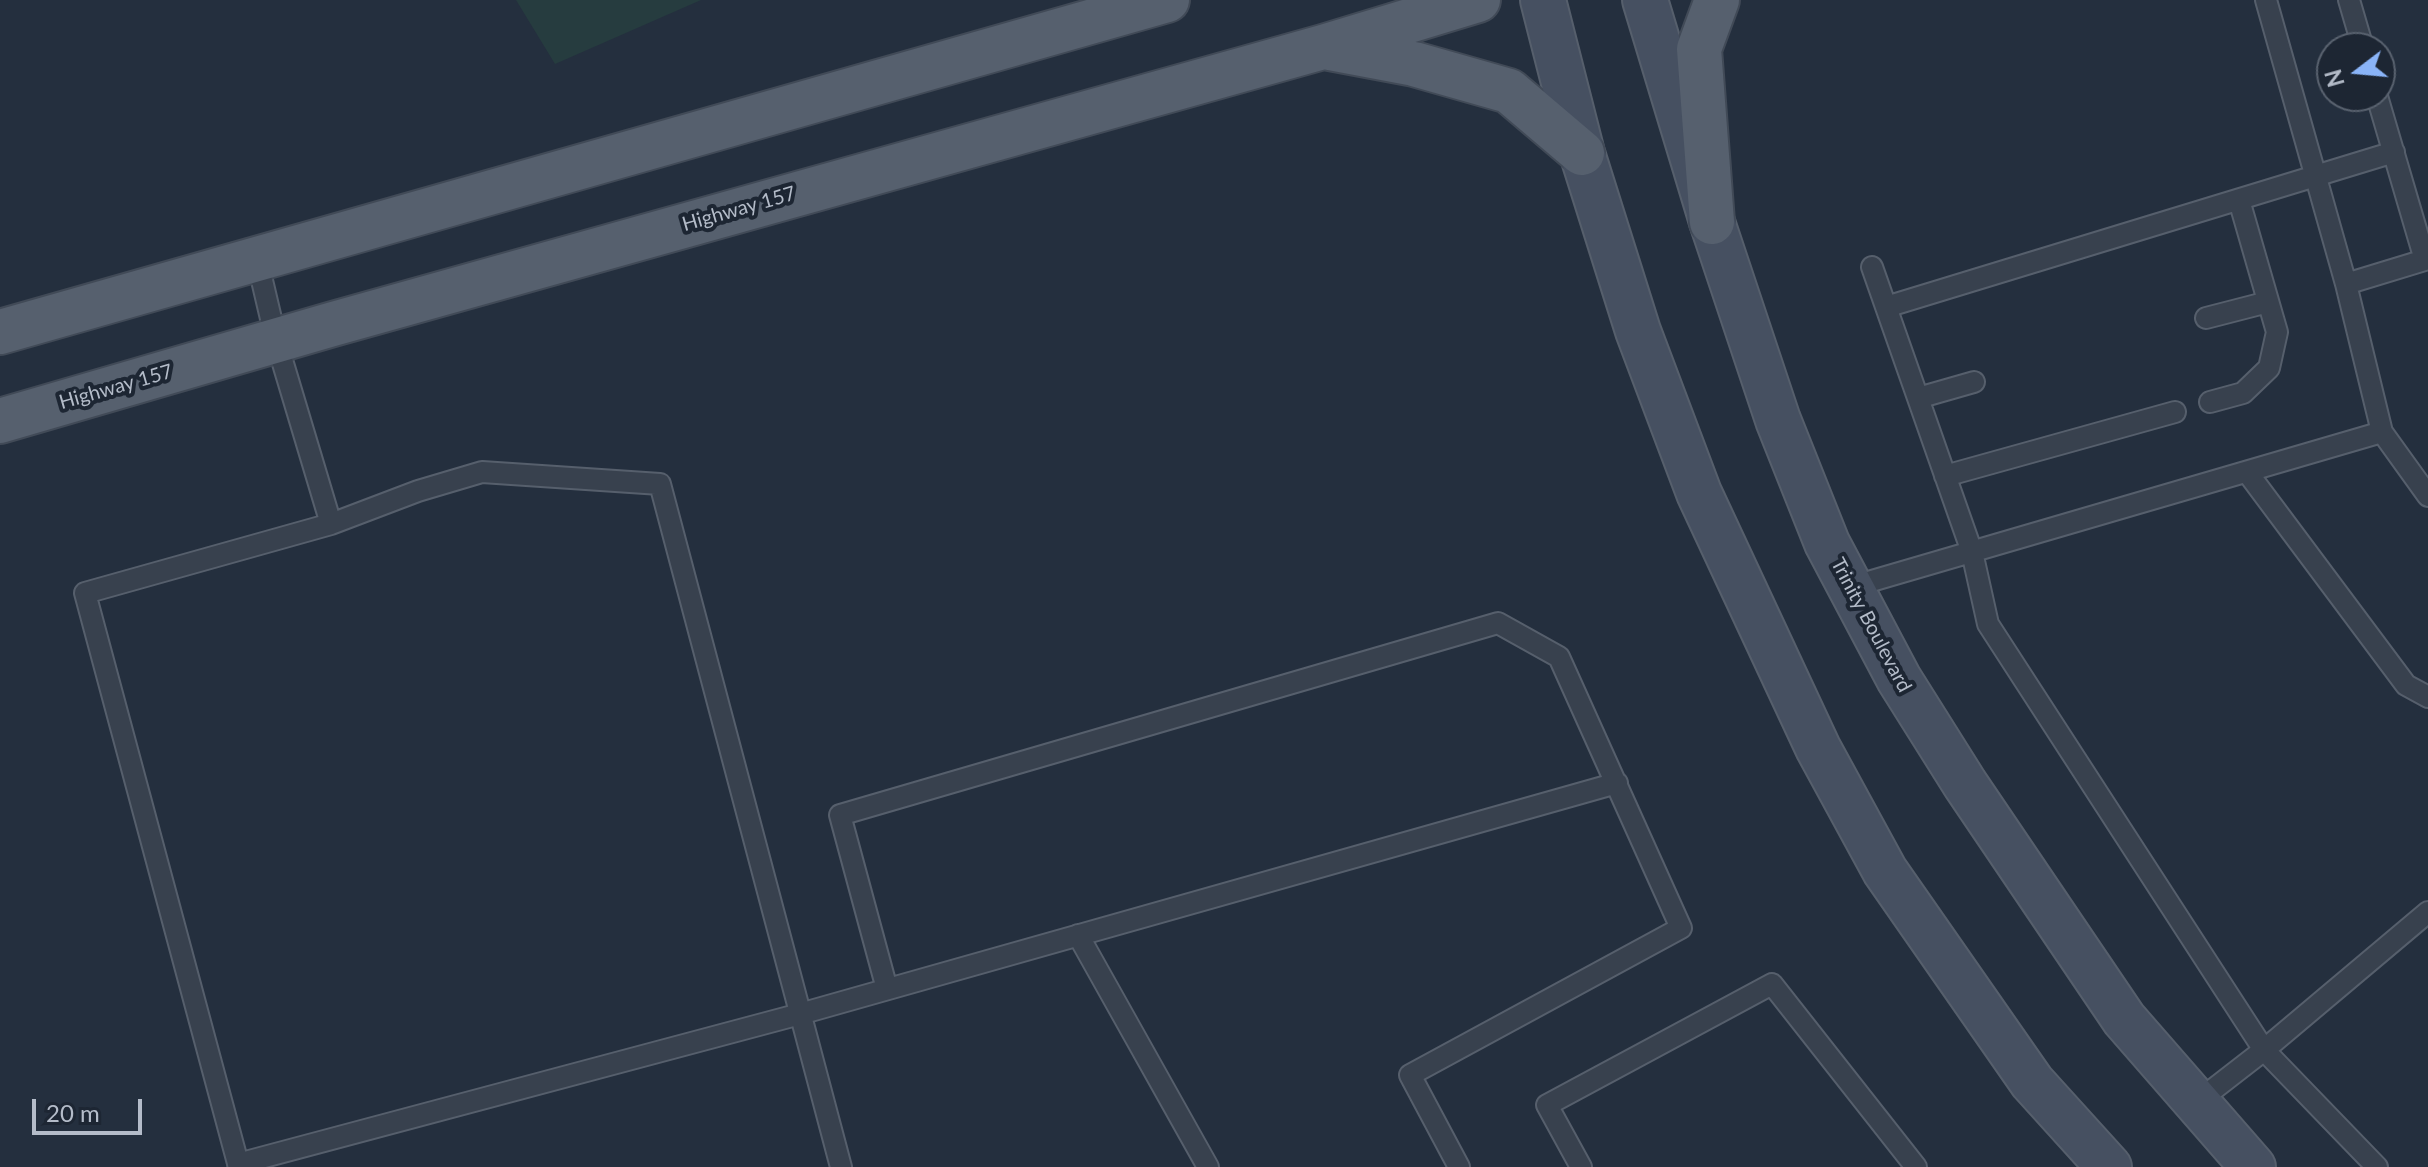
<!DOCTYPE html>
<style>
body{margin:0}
#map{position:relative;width:2428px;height:1167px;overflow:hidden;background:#242f3e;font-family:Lato,sans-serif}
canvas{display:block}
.north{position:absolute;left:2316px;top:32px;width:80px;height:80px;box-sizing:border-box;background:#1d2633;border:2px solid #59626f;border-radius:50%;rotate:254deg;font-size:22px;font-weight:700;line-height:32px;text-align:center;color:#b4bcc9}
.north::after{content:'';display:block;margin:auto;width:28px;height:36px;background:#8ab4f8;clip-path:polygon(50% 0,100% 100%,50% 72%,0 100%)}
.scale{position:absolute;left:32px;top:1099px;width:110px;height:36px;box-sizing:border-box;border:4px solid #b4bcc9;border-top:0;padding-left:10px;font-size:24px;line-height:28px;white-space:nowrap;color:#b4bcc9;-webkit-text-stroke:6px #1d2633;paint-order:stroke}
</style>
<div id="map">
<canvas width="2428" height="1167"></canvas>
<div class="north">N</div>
<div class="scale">20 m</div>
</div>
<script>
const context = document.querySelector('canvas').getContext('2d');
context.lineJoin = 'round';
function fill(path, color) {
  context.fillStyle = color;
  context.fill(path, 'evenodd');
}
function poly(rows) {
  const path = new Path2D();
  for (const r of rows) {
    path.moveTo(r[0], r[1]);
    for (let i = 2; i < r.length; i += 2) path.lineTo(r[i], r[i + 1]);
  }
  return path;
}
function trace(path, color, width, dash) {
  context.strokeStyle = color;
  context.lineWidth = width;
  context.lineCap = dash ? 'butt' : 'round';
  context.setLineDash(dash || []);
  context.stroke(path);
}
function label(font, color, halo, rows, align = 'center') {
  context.font = font + ' Lato,sans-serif';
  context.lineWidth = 8;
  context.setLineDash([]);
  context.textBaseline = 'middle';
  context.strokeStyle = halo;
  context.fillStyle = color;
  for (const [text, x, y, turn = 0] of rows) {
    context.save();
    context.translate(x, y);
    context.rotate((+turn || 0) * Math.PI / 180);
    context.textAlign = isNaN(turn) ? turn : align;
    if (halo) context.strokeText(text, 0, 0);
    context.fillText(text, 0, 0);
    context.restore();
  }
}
const green = poly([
 [516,0,701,0,555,64]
]);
const service = poly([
 [2266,0,2346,284],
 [2349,0,2363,48],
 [2377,96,2425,260],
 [1872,267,1972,552,1988,624,2264,1050,2377,1167],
 [1886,307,2394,152],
 [2206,318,2268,302],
 [1918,398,1974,382],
 [2210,402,2243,393,2269,368,2277,332,2239,200],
 [2382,432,2346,284,2428,259],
 [2247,472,2406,685,2428,697],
 [1945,476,2175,412],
 [331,524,418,491,482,472,660,484,841,1167],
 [1851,587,2382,432,2428,496],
 [1078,935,1208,1167],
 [887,989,840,815,1498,623,1559,657,1681,928,1410,1075,1459,1167],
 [2197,1102,2264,1050,2428,912],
 [238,1164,800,1014,1617,783],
 [239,1167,85,593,331,524,276,340,257,259],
 [1581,1167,1547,1105,1772,984,1916,1167]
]);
const secondary = poly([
 [1543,0,1582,153,1638,331,1699,493,1818,748,1885,871,2032,1082,2109,1167],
 [1645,0,1712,222,1778,420,1827,543,1899,679,1965,784,2124,1019,2253,1167]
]);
const primary = poly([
 [1329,48,1414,64,1509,91,1582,153],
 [1712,222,1699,49,1717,0],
 [0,332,1167,0],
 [0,421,333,324,1323,47,1478,0]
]);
const streetNames = [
 ["Highway 157",739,209,-16],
 ["Highway 157",116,387,-16],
 ["Trinity Boulevard",1871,625,62]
];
fill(green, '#263c3f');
trace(service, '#565f6c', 24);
trace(secondary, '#565f6c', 48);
trace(primary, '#414a57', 48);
trace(service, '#38414e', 20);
trace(secondary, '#465061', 44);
trace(primary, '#56606e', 44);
label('20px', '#b4bcc9', '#1d2633', streetNames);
</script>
